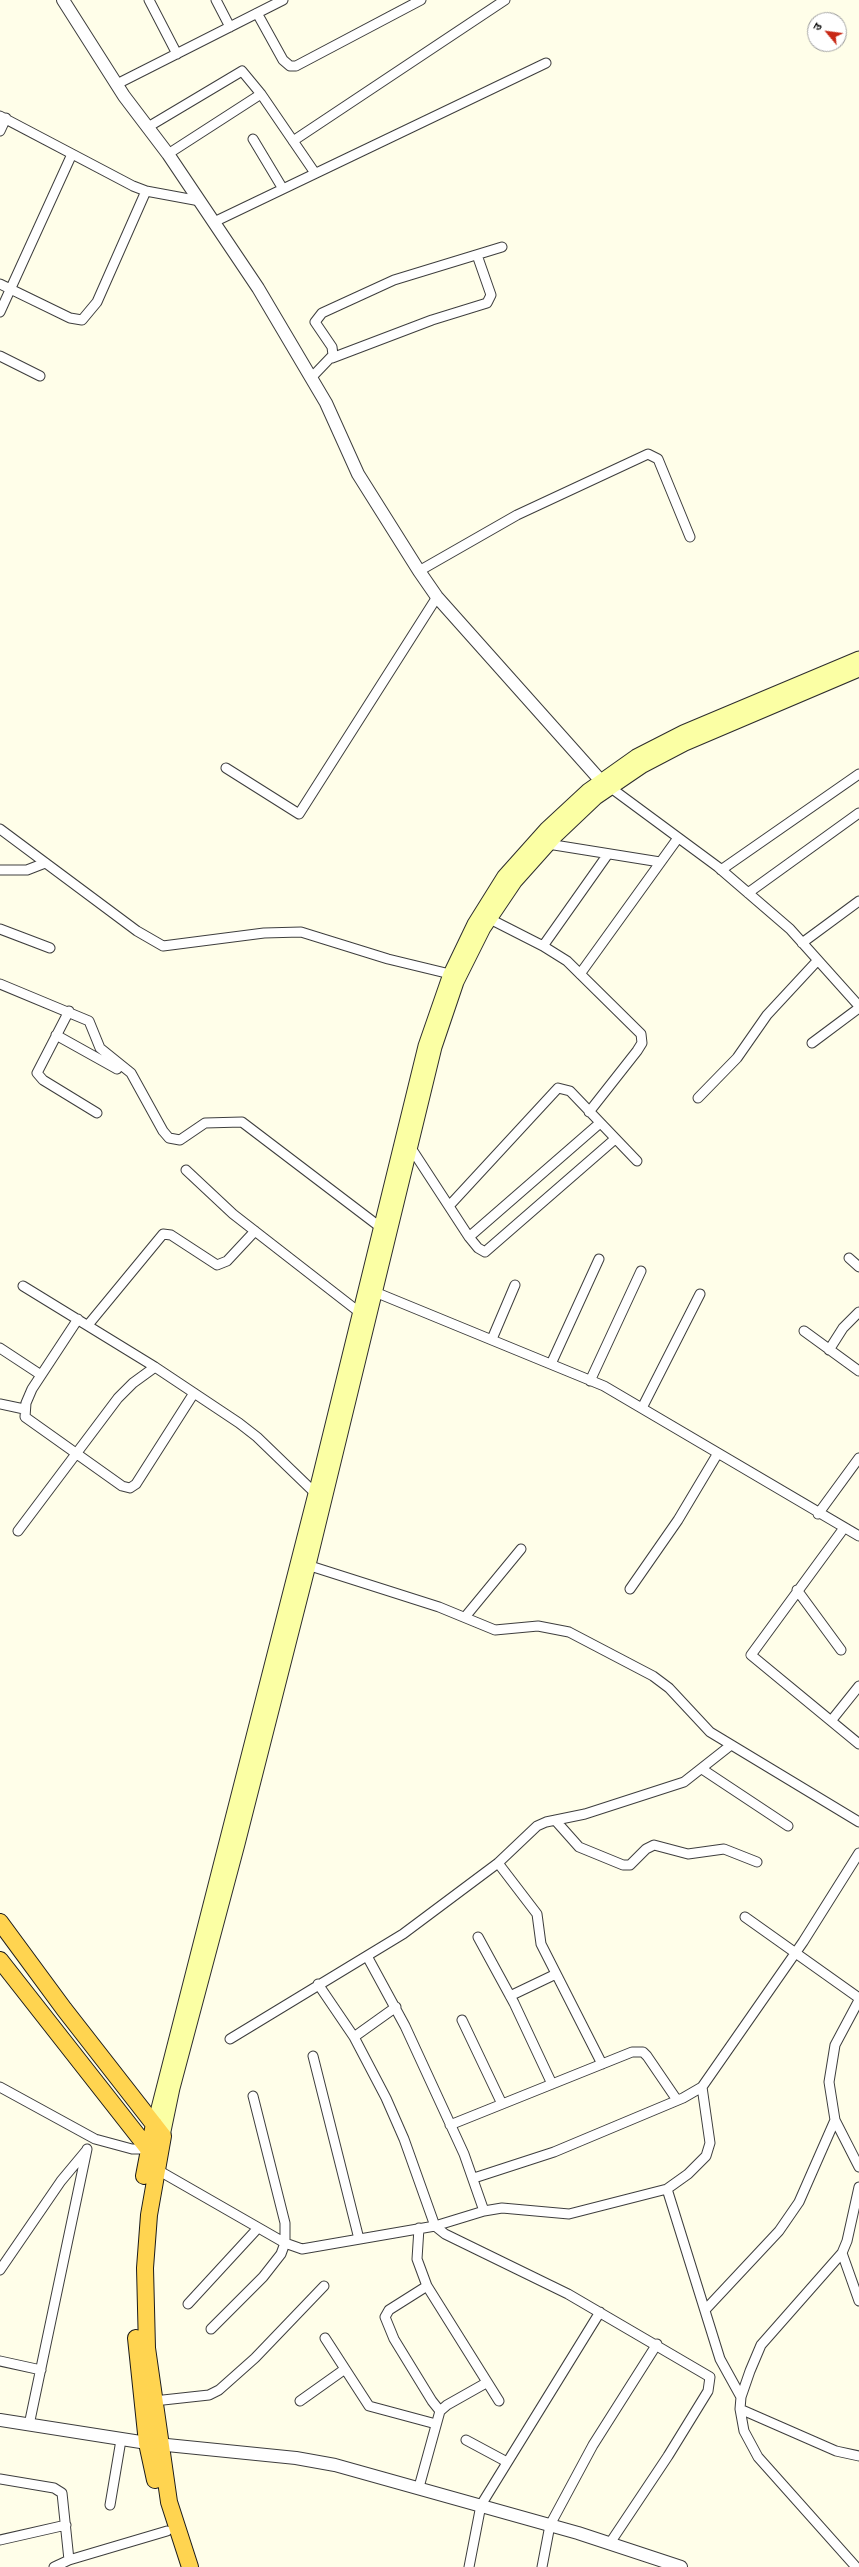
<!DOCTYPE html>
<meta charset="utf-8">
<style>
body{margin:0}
#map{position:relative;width:859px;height:2567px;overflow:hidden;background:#fffee9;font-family:"Crimson Pro","Noto Sans Devanagari",serif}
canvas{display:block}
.north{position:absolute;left:807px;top:12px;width:40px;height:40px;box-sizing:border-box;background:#fff;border:1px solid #9d9d9d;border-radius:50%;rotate:299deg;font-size:11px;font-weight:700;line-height:16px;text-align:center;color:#0b0b0b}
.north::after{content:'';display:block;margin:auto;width:14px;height:18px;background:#c82916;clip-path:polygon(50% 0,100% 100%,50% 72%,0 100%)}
</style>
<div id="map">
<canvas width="859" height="2567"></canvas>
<div class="north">उ</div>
</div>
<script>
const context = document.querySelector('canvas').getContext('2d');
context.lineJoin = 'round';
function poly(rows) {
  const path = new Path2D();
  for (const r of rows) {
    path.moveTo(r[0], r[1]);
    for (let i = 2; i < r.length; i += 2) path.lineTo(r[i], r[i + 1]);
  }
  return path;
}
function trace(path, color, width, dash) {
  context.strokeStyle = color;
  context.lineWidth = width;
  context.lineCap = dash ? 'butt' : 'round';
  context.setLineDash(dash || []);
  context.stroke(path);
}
const minor = poly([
 [149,0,177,54],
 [216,0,230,27],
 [257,13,283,60,290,66,296,66,421,0],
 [117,84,283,0],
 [0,116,133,186,146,191,200,201],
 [148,127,242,71,261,94,315,173],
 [0,131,6,118],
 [253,139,283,189],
 [293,141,505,0],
 [168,154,261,94],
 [214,222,546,63],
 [0,284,70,318,82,320,97,302,146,191],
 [0,312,72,154],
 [0,356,40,376],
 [332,358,432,320,487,303,491,295,477,255],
 [311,378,333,355,332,347,315,322,322,313,394,280,502,247],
 [419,571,517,515,648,454,658,459,690,537],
 [226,768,299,814,437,597],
 [607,785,718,867,790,929,859,1006],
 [0,829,137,931,163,946,264,933,301,932,388,959,450,974],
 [548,844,660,862],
 [0,870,27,870,45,863],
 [721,870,859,774],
 [748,893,859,813],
 [490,919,543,946,567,961,641,1034,642,1043,637,1051,589,1112],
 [0,929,50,948],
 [802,943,859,901],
 [543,946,608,854],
 [580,974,678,838],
 [0,984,89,1021,100,1048,131,1073,163,1131,169,1138,180,1140,205,1123,242,1122,380,1227],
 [69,1011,37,1073,43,1080,97,1113],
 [56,1035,117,1069],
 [812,1043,859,1008],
 [698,1098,737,1058,767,1015,818,960],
 [411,1148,469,1237,478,1248,485,1252,615,1139],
 [186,1170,233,1214,359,1312],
 [449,1206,558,1088,570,1091,637,1161],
 [469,1237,600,1123],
 [849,1258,859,1267],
 [23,1286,155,1367,239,1423,257,1437,315,1493],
 [370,1290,604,1386,859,1536],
 [78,1319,32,1389,26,1403,25,1417,122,1486,130,1488,136,1484,194,1393],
 [88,1325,163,1234,171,1235,217,1265,227,1261,255,1231],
 [804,1331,859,1371],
 [492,1339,515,1285],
 [0,1348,41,1375],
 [829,1350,843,1328,859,1312],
 [551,1364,599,1259],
 [590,1381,641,1271],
 [0,1404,24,1409],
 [642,1408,700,1294],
 [818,1514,859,1458],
 [844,1528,751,1655,859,1744],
 [18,1531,118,1398,133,1383,155,1367],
 [304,1564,439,1607,495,1630,538,1626,569,1632,653,1676,669,1688,710,1732,859,1822],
 [630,1589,678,1520,718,1453],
 [797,1590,841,1650],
 [465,1617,521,1549],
 [831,1721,859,1686],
 [702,1769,788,1826],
 [555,1820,579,1847,623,1865,630,1865,646,1849,654,1845,688,1854,724,1849,757,1862],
 [498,1863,537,1914,541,1944,602,2064],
 [745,1917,859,1998],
 [478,1937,514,2003,552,2084],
 [368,1958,405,2026,464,2154,484,2211],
 [318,1984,354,2037,386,2098,404,2139,435,2226,445,2234,568,2294,710,2377,708,2391,668,2456,610,2543],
 [510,1996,556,1974],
 [859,2000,835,2045,829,2082,835,2120,859,2167],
 [462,2020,502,2104],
 [354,2037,396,2007],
 [230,2039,403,1934,498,1863,537,1826,546,1822,585,1814,684,1782,731,1745],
 [313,2056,359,2239],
 [0,2087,95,2139,132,2149,149,2149],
 [450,2125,632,2052,643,2052,647,2056,677,2100],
 [156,2169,285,2243,302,2249,435,2226,484,2211,502,2208,569,2214,667,2189,688,2174,706,2156,710,2143,702,2087],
 [474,2178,554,2152,683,2098,702,2087,803,1942,859,1853],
 [667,2189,720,2359,741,2397],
 [419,2228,417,2259,427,2286,499,2401],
 [842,2253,859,2301],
 [0,2270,61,2181,86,2151],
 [427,2286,389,2310,385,2317,394,2339,432,2401,440,2411],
 [188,2304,258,2228],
 [706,2309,779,2231,799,2202,835,2120],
 [211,2329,263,2277,281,2254,285,2243,285,2223,253,2096],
 [325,2338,369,2406,436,2424],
 [0,2361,41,2370],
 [154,2401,209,2395,219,2390,255,2358,324,2286],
 [300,2401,345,2369],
 [740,2409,836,2451,859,2456],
 [29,2425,87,2149],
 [466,2440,507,2462],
 [0,2479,54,2488,62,2493,69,2560],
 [419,2487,440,2411,447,2405,486,2383],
 [110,2505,121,2440],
 [0,2540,66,2525],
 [54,2567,69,2560,167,2531],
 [469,2567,481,2505,600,2312],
 [542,2567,550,2525,593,2445,657,2344],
 [856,2567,758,2457,744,2431,740,2409,741,2397,750,2371,761,2345,842,2253,847,2241,859,2187]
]);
const tertiary = poly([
 [63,0,124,96,168,154,258,288,326,403,358,474,419,571,437,597,601,781],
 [0,2420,147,2443,296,2458,335,2465,578,2533,681,2567]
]);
const secondary = poly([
 [154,2124,319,1478,425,1046,450,974,474,924,504,876,546,829,588,790,636,756,683,732,859,658],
 [163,2136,173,2088,238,1844,309,1565,435,1047,457,982,484,928,515,882,557,835,596,798,643,766,685,744,859,670]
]);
const trunk = poly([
 [0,1922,64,2009,163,2136,149,2215,145,2268,147,2348,169,2502,190,2567],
 [0,1960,153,2155],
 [144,2176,154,2124],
 [136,2338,147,2443,155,2480]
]);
trace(minor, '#3e3e3e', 11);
trace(tertiary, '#3e3e3e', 14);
trace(secondary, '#2d2d2d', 15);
trace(trunk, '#1c1c1c', 18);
trace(minor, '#fff', 9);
trace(tertiary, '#fff', 12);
trace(secondary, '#fbffa4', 13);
trace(trunk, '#ffd450', 16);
</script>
